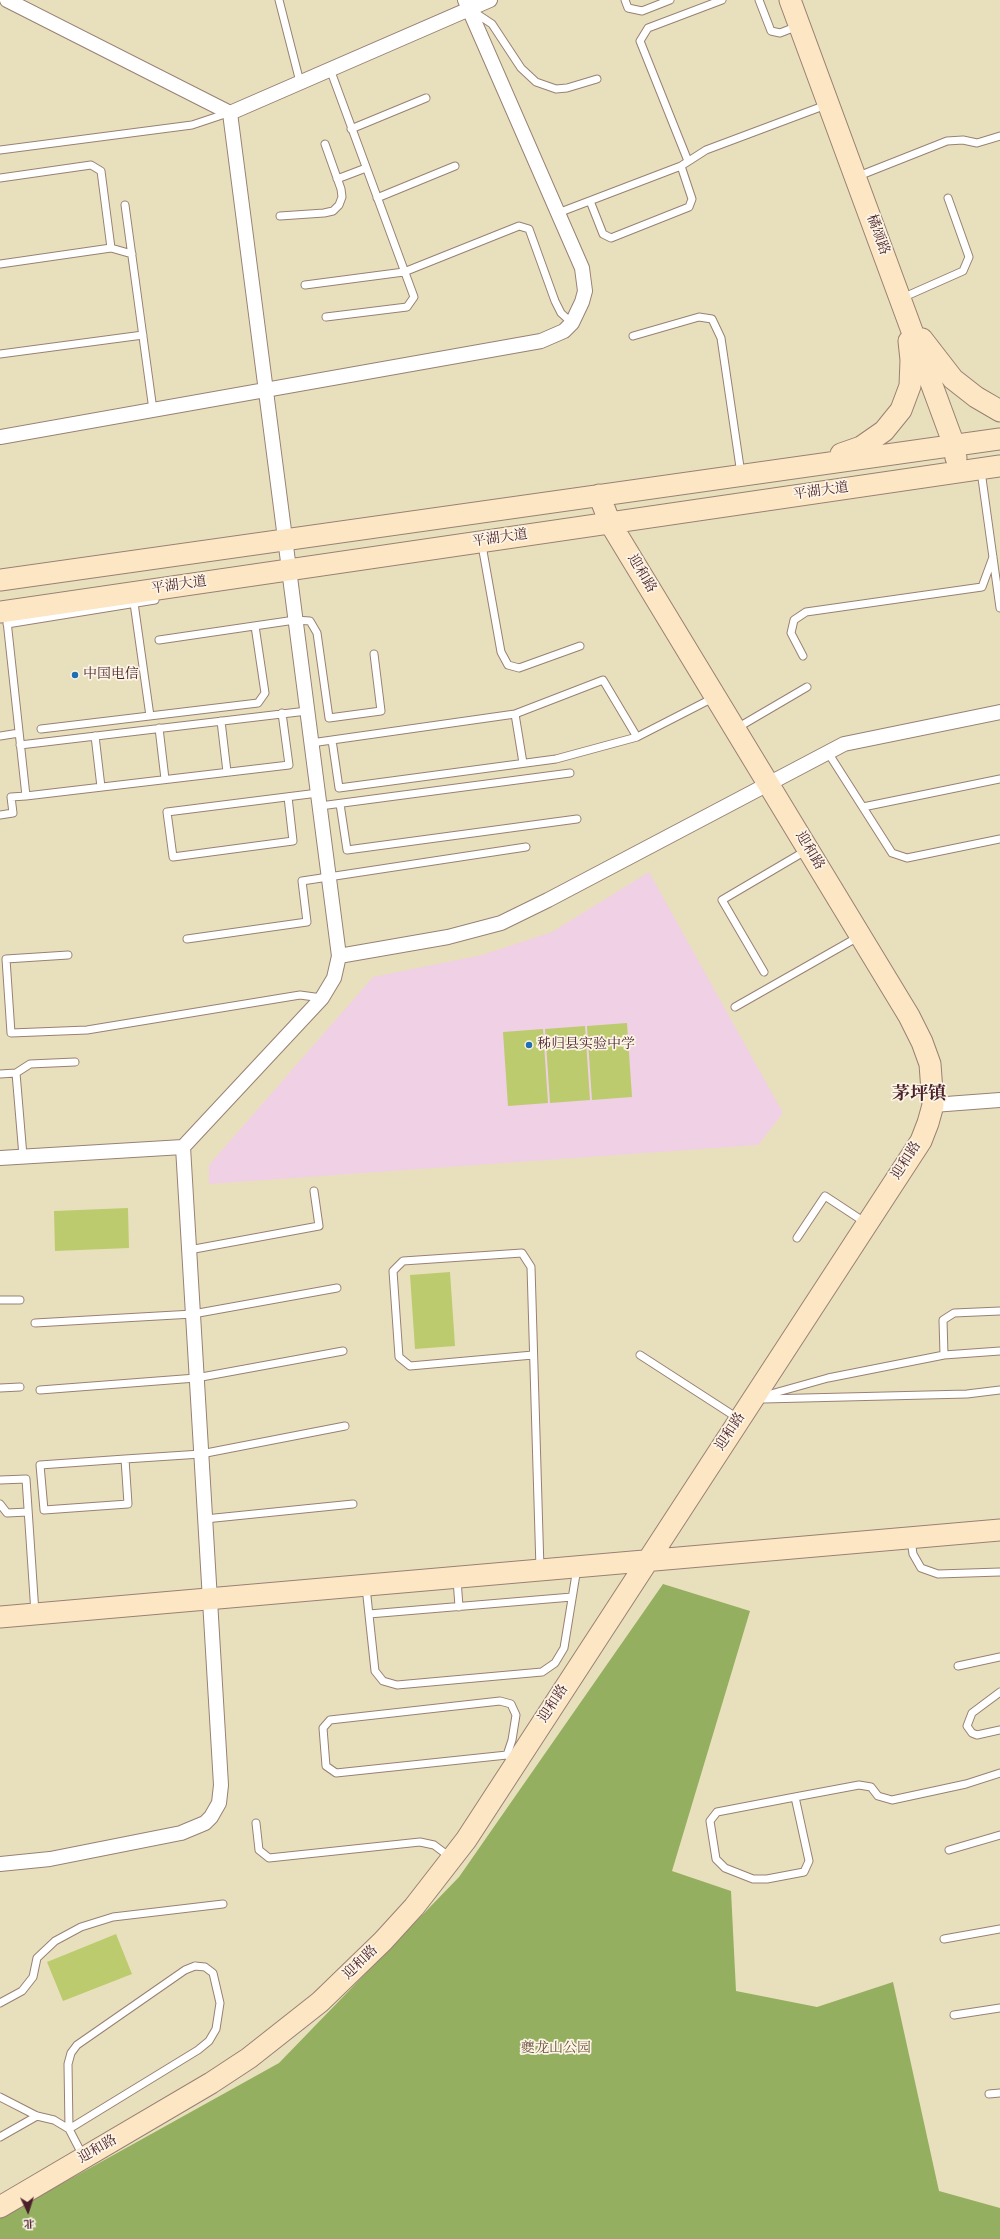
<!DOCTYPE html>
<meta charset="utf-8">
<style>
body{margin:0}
#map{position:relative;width:1000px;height:2239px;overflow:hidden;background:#e8e0bc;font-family:"IM FELL English","Noto Serif SC",serif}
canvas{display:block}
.north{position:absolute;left:8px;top:2191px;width:40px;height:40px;-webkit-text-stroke:3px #fcf5e5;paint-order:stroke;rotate:176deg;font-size:11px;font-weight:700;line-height:16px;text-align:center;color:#4a1f2b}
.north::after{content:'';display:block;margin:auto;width:14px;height:18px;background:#4a1f2b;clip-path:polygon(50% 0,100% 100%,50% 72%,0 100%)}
</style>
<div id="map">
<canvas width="1000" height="2239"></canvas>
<div class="north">北</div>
</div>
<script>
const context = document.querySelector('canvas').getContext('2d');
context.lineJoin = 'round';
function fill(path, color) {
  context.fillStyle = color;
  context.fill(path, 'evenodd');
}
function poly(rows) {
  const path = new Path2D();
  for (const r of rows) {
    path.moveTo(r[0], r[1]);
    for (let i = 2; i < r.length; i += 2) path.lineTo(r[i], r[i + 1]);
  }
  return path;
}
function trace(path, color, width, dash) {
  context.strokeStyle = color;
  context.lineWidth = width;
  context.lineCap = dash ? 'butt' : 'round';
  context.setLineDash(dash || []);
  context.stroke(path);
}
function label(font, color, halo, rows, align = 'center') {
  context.font = font + ' "IM FELL English","Noto Serif SC",serif';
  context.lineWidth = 3.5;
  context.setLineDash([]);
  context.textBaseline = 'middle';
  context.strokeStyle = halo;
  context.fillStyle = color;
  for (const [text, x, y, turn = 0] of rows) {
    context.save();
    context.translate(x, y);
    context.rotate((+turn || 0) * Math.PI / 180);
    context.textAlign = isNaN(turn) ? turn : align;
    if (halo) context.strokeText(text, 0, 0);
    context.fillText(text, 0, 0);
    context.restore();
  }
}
const built = poly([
 [649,872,783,1113,758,1145,209,1184,209,1165,373,977,482,955,552,932]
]);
const green = poly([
 [627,1023,632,1097,592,1100,587,1026],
 [585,1026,590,1100,550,1103,545,1029],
 [543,1029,548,1103,508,1106,503,1032],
 [128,1208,129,1248,55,1251,54,1211],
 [450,1272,455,1346,415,1349,410,1275],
 [116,1934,132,1974,63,2001,47,1962]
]);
const forest = poly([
 [663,1584,750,1611,672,1871,731,1891,736,1991,817,2007,893,1982,939,2191,1000,2208,1000,2239,0,2239,0,2218,279,2063,459,1877]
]);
const lane = poly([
 [279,0,300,82],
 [625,0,628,8,642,11,670,0],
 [759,0,771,31,780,33,798,26],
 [471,10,492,24,521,68,536,82,556,89,567,88,597,79],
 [351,129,426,98],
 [0,150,192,125,228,113],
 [688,161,640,41,648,28,722,0],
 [856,177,947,141,963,140,977,143,1000,136],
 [0,178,91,165,101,171,111,248],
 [337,179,366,168],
 [377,198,455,166],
 [590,201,603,234,611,238,689,207,692,199,681,166],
 [125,205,153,410],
 [558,213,681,166,706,150,826,105],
 [280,216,324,213,333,211,339,205,342,197,341,189,325,144],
 [0,264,111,248,132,254],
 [305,285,404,272,519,226,529,229,555,301,561,313,572,323],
 [902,298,963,271,969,257,948,198],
 [326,317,407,307,414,297,330,69],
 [633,336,699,317,712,319,721,338,741,474],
 [0,354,143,335],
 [981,471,1000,608],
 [483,551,501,652,508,665,519,668,580,646],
 [134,603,150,716],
 [7,624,155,600],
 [159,640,295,620,310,621,317,633,329,718,381,711,374,654],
 [803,656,791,633,794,620,806,612,982,587,993,557],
 [515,714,523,763],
 [221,721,227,772],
 [159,728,165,779],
 [737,728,807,687],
 [41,729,258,703,265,693,255,626],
 [0,736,19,733],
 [95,736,101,787],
 [332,740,339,788,556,759,637,737,713,698],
 [311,743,515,714,603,680,637,737],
 [20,745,307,711],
 [827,751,892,853,907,858,1000,839],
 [26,796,289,765,282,713],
 [288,797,293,841,173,857,167,812,318,793],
 [340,804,347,850,577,819],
 [320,806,570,773],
 [863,807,1000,779],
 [0,815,13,813,11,797,26,796,7,621],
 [187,939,307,922,302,881,526,847],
 [68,955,6,959,11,1033,87,1030,300,995,322,998],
 [764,972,722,900,807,850],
 [735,1007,858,937],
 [16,1073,23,1156],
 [0,1074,16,1073,30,1064,75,1062],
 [797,1238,825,1196,866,1223],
 [189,1250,319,1226,314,1191],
 [0,1300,20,1300],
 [35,1323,193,1314,337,1288],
 [533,1355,410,1366,399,1357,393,1271,403,1261,522,1253,531,1267,540,1569],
 [640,1355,739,1419],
 [944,1355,943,1320,954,1313,1000,1311],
 [0,1388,20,1387],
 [40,1390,196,1378,343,1351],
 [760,1397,828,1378,944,1355,1000,1351],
 [764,1399,967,1394,1000,1390],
 [125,1459,128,1504,44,1510,40,1465,125,1459,201,1454,345,1426],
 [0,1480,26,1479,35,1613],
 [0,1504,7,1513,28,1512],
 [205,1519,353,1504],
 [911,1540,913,1554,921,1568,938,1574,1000,1572],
 [457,1579,459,1607],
 [366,1587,375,1671,383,1681,397,1685,542,1672,555,1663,564,1648,577,1568],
 [369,1614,572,1597],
 [958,1666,1000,1657],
 [1000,1692,972,1713,967,1726,972,1733,977,1735,1000,1730],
 [507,1755,336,1773,326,1766,323,1728,330,1720,500,1701,511,1704,516,1715,512,1740,507,1755,515,1759],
 [795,1797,809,1861,804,1872,767,1879,753,1879,725,1868,716,1859,710,1821,717,1812,795,1797,859,1785,871,1787,878,1796,892,1800,966,1784,1000,1773],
 [256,1823,259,1850,269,1858,420,1842,434,1845,450,1857],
 [949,1850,1000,1835],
 [944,1939,1000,1929],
 [195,1966,205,1967,213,1973,220,2003,216,2029,209,2041,198,2050,69,2129,68,2064,71,2053,77,2045,185,1970,195,1966],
 [0,2003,22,1991,33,1977,37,1958,55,1941,81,1927,113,1917,223,1904],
 [954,2015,1000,2008],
 [989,2094,1000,2093],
 [0,2097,37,2116,54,2120,69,2129,83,2156],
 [0,2137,37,2116]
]);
const street = poly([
 [230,113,490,0],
 [0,437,541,341,564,331,572,323,582,302,585,291,582,268,465,0],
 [339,956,448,937,501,923,548,900,844,744,1000,712],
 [933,1105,1000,1100],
 [0,1158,183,1147],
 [0,1864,50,1859,181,1833,205,1823,211,1817,219,1803,221,1785,183,1147,322,998,334,978,339,956,230,113,7,0]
]);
const secondary = poly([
 [790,0,954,445,956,458],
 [922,339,953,379,976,397,1000,411],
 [841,454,861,447,884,431,901,410,910,386,911,360,909,341],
 [0,580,1000,439],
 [0,612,1000,466],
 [0,1617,1000,1530],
 [0,2207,211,2083,249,2058,320,2002,383,1941,414,1907,466,1840,921,1141,928,1123,933,1105,930,1064,922,1042,909,1016,610,523,599,495]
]);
const markers = [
 [75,675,4,"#1f6fb2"],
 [529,1045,4,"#1f6fb2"]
];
const streetNames = [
 ["橘颂路",877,235,70],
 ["平湖大道",821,492,-8],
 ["平湖大道",500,539,-8],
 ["迎和路",641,574,59],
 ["平湖大道",179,586,-8],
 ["迎和路",809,851,59],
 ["迎和路",907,1161,-58],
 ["迎和路",731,1432,-57],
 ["迎和路",554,1704,-57],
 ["迎和路",361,1963,-44],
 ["迎和路",98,2150,-30]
];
const poiNames = [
 ["中国电信",83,675],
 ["秭归县实验中学",537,1045]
];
const parkNames = [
 ["夔龙山公园",556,2049]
];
const districtNames = [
 ["茅坪镇",919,1095]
];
fill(built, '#f0d0e4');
fill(green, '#bccb6d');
fill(forest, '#95af60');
trace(lane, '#998074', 9);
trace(street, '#998074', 16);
trace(secondary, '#998074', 23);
trace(lane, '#fff', 7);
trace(street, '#fff', 14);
trace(secondary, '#fce6c4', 21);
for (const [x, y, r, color] of markers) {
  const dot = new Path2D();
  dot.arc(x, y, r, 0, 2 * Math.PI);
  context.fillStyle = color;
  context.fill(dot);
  trace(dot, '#fcf5e5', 1.5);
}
label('14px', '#4a1f2b', '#fcf5e5', streetNames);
label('14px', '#4a1f2b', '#fcf5e5', poiNames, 'left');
label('14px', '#6c533f', '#fcf5e5', parkNames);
label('bold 18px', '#4a1f2b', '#fcf5e5', districtNames);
</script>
